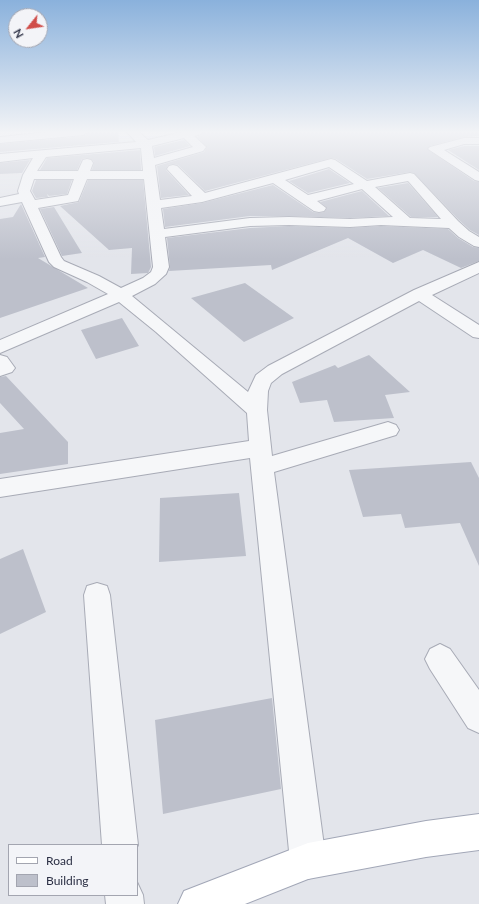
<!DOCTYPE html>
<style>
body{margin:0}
#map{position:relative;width:479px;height:904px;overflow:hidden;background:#e3e5eb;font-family:Lato,sans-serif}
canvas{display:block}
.legend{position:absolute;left:8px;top:844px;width:130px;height:52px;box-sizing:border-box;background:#f3f4f8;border:1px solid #a3a5b0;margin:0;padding:5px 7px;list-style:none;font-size:12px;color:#2b2f44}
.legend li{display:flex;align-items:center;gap:8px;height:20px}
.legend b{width:20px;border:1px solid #a3a5b0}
.north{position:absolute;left:8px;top:8px;width:40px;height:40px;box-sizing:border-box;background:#f3f4f8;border:1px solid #a3a5b0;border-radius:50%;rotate:240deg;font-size:11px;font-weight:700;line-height:16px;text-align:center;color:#2b2f44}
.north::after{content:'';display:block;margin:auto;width:14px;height:18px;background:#d04d49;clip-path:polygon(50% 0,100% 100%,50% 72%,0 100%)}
</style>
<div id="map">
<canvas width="479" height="904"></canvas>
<ul class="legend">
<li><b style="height:5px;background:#fff"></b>Road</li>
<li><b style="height:11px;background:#bdc0cb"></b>Building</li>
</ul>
<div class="north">N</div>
</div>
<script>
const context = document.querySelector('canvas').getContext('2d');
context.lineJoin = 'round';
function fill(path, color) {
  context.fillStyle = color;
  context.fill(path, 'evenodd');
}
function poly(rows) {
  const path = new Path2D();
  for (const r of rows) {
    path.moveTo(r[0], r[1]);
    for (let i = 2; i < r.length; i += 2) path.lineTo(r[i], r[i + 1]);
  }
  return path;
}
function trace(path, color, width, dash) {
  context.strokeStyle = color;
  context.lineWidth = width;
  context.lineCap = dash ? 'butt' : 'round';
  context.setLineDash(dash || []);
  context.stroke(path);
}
const building = poly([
 [89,132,118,132,119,142,0,152,0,144,83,136],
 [203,132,479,132,479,136,464,137,430,146,427,149,474,181,479,182,479,235,470,230,459,220,414,173,410,172,367,179,336,159,331,158,205,191,178,165,173,164,168,165,166,170,189,195,161,198,157,166,204,152,207,147,197,137,201,135],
 [184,140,190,146,155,156,154,147],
 [464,146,479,146,479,170,448,150],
 [140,150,141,170,92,170,94,162,91,159,87,158,82,159,77,170,40,170,47,158],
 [30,160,22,173,0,174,0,163],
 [329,169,350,183,308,193,289,181],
 [36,180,72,180,67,194,49,196,47,194,48,197,36,198,32,191],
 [88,180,143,180,151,267,148,273,131,274,132,248,109,250,60,206,79,202],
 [408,183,438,217,411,217,378,188],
 [273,185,313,212,319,213,324,212,327,208,320,202,362,191,389,216,350,218,289,216,250,216,165,227,163,209,202,203],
 [21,204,45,257,38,258,88,288,0,318,0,219,13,217],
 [54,207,82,253,62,256,40,209],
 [289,226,350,228,381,226,448,229,458,238,473,247,479,248,479,261,461,268,423,250,393,263,348,238,272,270,271,265,169,271,170,267,167,238,250,228],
 [245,283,294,318,244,342,191,298],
 [122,318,139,346,96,359,81,330],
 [369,355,410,392,385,395,394,418,334,422,327,400,300,403,292,382,335,365,338,368],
 [6,376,68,442,68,464,0,474,0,433,24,429,0,403,0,377],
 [471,462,479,478,479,566,460,523,405,528,401,514,363,517,349,470],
 [239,493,246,556,159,562,160,498],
 [23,549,46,612,0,634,0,559],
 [272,698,281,789,163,814,155,720]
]);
const minor = poly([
 [49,132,88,132,83,135,0,143,0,137,49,132],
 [127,132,139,132,148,140,182,132,202,132,201,134,194,136,206,147,203,151,155,165,160,200,192,196,167,169,169,166,173,165,177,166,205,193,331,159,335,160,367,181,410,173,414,174,458,221,469,231,479,237,479,247,474,246,459,237,449,228,381,225,350,227,289,225,250,226,165,237,169,267,166,274,155,284,132,296,248,392,256,375,268,366,414,290,479,262,479,273,432,295,479,325,479,338,473,337,419,301,282,374,271,383,268,391,267,410,272,456,388,422,396,425,399,430,396,435,274,472,326,861,321,874,308,879,295,874,290,861,250,458,0,497,0,479,249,441,247,413,156,332,119,302,0,353,0,340,108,294,87,282,54,267,49,262,22,202,0,206,0,198,19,194,18,191,23,175,33,158,0,162,0,154,136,142,127,132],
 [184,138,193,147,154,158,152,146,184,138],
 [141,148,143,171,90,171,93,163,91,160,87,159,83,160,78,171,37,171,46,157,141,148],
 [329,167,354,184,308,195,285,180,329,167],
 [34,179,74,179,68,195,35,200,30,191,34,179],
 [87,179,144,179,153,267,151,272,143,278,121,288,99,276,64,261,61,257,38,208,78,201,87,179],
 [408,181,409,182,441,219,410,218,375,187,408,181],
 [273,183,314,211,319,212,324,211,326,208,317,201,362,189,393,217,350,219,289,217,250,218,164,229,161,208,202,202,273,183],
 [464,138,479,138,479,144,464,144,444,150,479,172,479,181,475,180,428,149,430,147,464,138],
 [0,355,7,357,15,368,12,372,0,376,0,355],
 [97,583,107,586,110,595,138,845,137,847,137,845,102,845,84,595,87,586,97,583],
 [440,644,450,649,479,690,479,733,468,728,430,669,425,659,430,649,440,644],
 [137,882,143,895,144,904,106,904,105,895,137,895,137,882]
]);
const major = poly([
 [479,814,479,850,426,857,308,879,245,904,178,904,184,891,308,843,426,821,479,814]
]);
fill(building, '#bdc0cb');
trace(minor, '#a8abb6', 2);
trace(major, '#a2a7b7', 2);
fill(minor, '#f6f7f9');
fill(major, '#fff');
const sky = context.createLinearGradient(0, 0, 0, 259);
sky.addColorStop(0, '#8ab1dc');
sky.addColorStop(0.51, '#f2f3f6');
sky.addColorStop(1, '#f2f3f600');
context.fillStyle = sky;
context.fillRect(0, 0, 479, 259);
</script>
